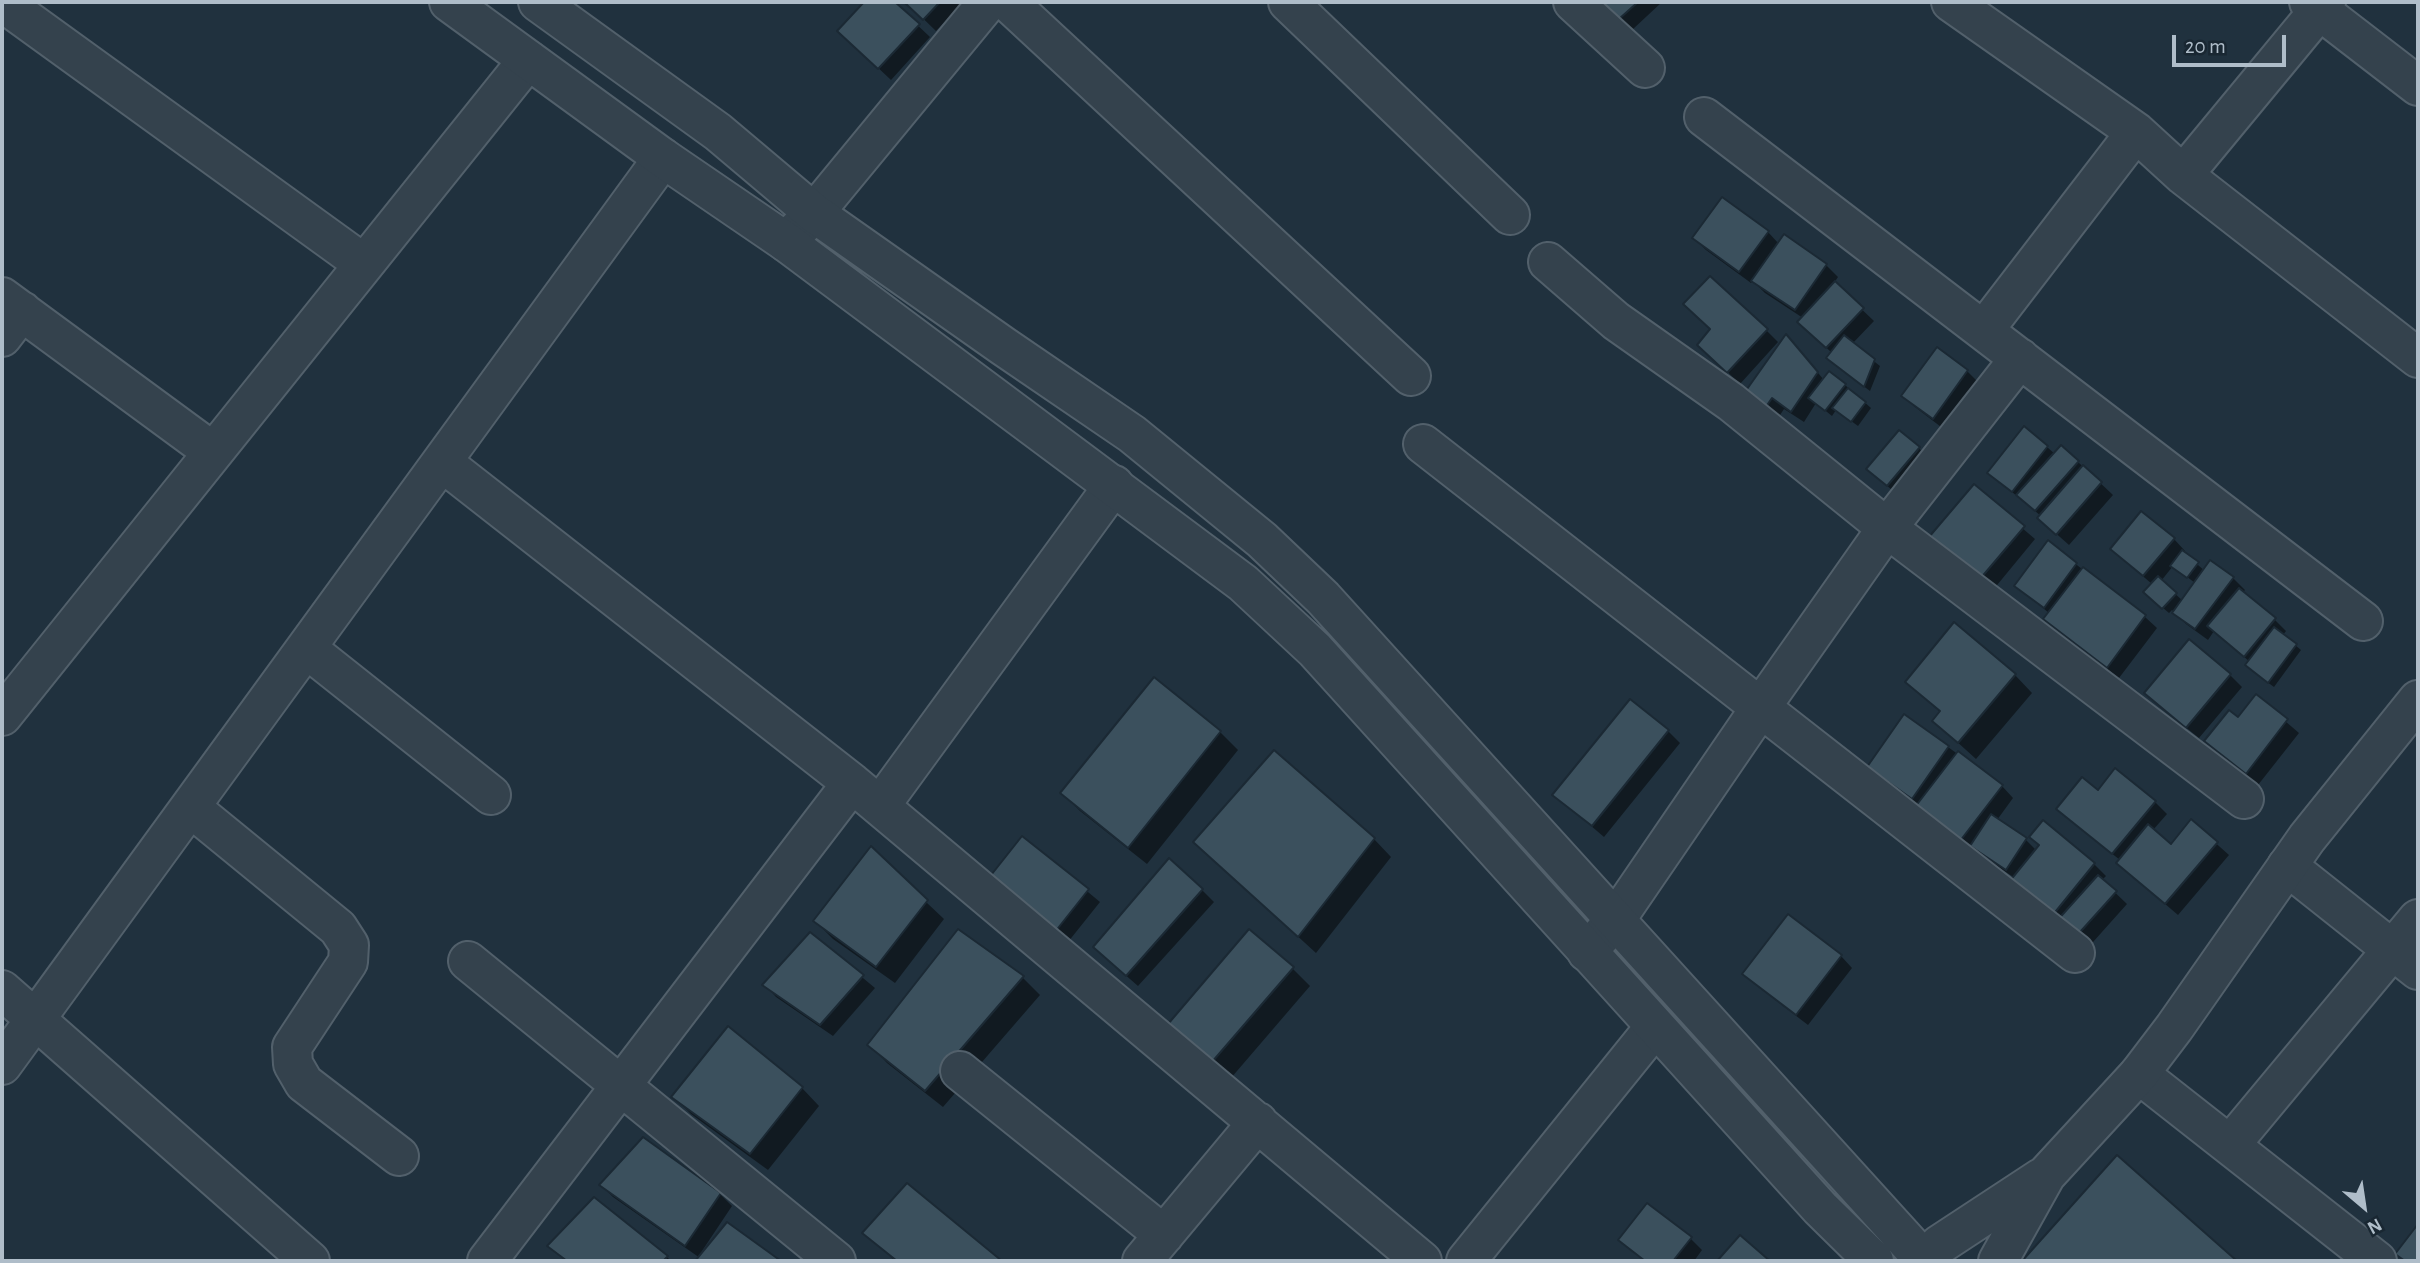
<!DOCTYPE html>
<style>
body{margin:0}
#map{position:relative;width:2420px;height:1263px;overflow:hidden;background:#20313e;font-family:"Alegreya Sans",sans-serif}
canvas{display:block}
.frame{position:absolute;inset:0;border:4px solid #afbdc9;pointer-events:none}
.north{position:absolute;left:2329px;top:1172px;width:70px;height:70px;-webkit-text-stroke:5px #192732;paint-order:stroke;rotate:151deg;font-size:19px;font-weight:700;line-height:28px;text-align:center;color:#afbdc9}
.north::after{content:'';display:block;margin:auto;width:24px;height:32px;background:#afbdc9;clip-path:polygon(50% 0,100% 100%,50% 72%,0 100%)}
.scale{position:absolute;left:2172px;top:35px;width:114px;height:32px;box-sizing:border-box;border:4px solid #afbdc9;border-top:0;padding-left:9px;font-size:21px;line-height:24px;white-space:nowrap;color:#afbdc9;-webkit-text-stroke:5px #192732;paint-order:stroke}
</style>
<div id="map">
<canvas width="2420" height="1263"></canvas>
<div class="frame"></div>
<div class="north">N</div>
<div class="scale">20 m</div>
</div>
<script>
const context = document.querySelector('canvas').getContext('2d');
context.lineJoin = 'round';
function fill(path, color) {
  context.fillStyle = color;
  context.fill(path, 'evenodd');
}
function poly(rows) {
  const path = new Path2D();
  for (const r of rows) {
    path.moveTo(r[0], r[1]);
    for (let i = 2; i < r.length; i += 2) path.lineTo(r[i], r[i + 1]);
  }
  return path;
}
function trace(path, color, width, dash) {
  context.strokeStyle = color;
  context.lineWidth = width;
  context.lineCap = dash ? 'butt' : 'round';
  context.setLineDash(dash || []);
  context.stroke(path);
}
const shadow = poly([
 [866,2,893,2,930,37,891,80,839,31],
 [906,2,963,2,936,31],
 [1604,2,1662,2,1632,30],
 [1768,232,1779,244,1826,265,1838,277,1834,283,1874,321,1852,344,1880,366,1870,391,1834,364,1832,353,1812,334,1803,318,1765,293,1753,281,1751,283,1706,250,1694,238],
 [1766,330,1778,342,1740,384,1711,356],
 [1797,348,1824,380,1845,385,1871,408,1858,426,1836,410,1832,416,1816,403,1804,422,1784,409,1774,424,1755,411],
 [1967,371,1979,383,1945,430,1915,407,1903,395],
 [2047,447,2055,454,2078,462,2113,495,2069,545,2051,529,2041,516,1989,473],
 [1919,448,1924,454,1893,491,1874,474],
 [1974,487,2035,539,1993,590,1944,549],
 [2174,539,2185,551,2184,553,2205,571,2233,578,2245,590,2242,593,2274,619,2286,631,2283,635,2301,650,2274,687,2252,671,2250,662,2214,631,2208,640,2186,624,2172,610,2169,613,2150,597,2152,584,2124,560],
 [2173,566,2195,583,2183,601,2161,581],
 [2048,543,2145,617,2157,628,2119,678,2057,631,2045,619,2049,613,2016,586],
 [2015,675,2032,693,1976,759,1934,721,1941,713,1907,682],
 [2230,675,2242,687,2199,738,2158,705],
 [1154,679,1220,732,1238,750,1147,864,1080,811,1062,793],
 [2256,696,2299,733,2258,785,2206,741,2238,719],
 [1905,716,2002,786,2013,798,1997,820,2026,840,2037,851,2094,864,2106,876,2102,880,2127,904,2085,951,2015,878,1984,858,1975,849,1973,852,1919,805,1881,778,1869,766],
 [1668,731,1680,743,1604,837,1555,795],
 [2098,792,2155,802,2167,814,2153,830,2171,846,2192,822,2229,855,2178,915,2130,874,2120,860,2071,821],
 [1023,838,1100,902,1064,947,998,895],
 [1374,839,1391,857,1316,953,1213,859],
 [1202,890,1214,902,1138,986,1107,959],
 [926,902,944,919,895,983,833,939,815,921],
 [959,931,1023,978,1040,995,943,1107,887,1063,870,1045],
 [810,934,875,988,833,1036,776,997,765,985],
 [1841,956,1852,968,1808,1025,1757,986,1745,974],
 [1292,968,1310,986,1231,1078,1170,1024],
 [802,1088,819,1106,768,1170,691,1114,674,1097],
 [2117,1157,2235,1261,2024,1261],
 [601,1185,720,1194,732,1206,702,1251,704,1252,727,1224,778,1261,697,1261,700,1258,613,1197],
 [907,1185,999,1261,895,1261,865,1233],
 [594,1199,667,1257,671,1261,566,1261,562,1258,550,1246],
 [1691,1239,1702,1250,1694,1261,1644,1261,1620,1240]
]);
const building = poly([
 [864,2,895,2,920,24,878,69,837,31,864,2],
 [904,2,940,2,923,20,904,2],
 [1601,2,1638,2,1619,19,1601,2],
 [1722,197,1769,231,1739,272,1692,238,1722,197],
 [1784,234,1827,264,1795,310,1751,281,1784,234],
 [1710,276,1768,329,1727,373,1697,345,1710,329,1683,304,1710,276],
 [1835,281,1864,308,1826,348,1797,322,1835,281],
 [1786,334,1818,372,1791,412,1772,398,1761,414,1740,399,1786,334],
 [1844,335,1875,359,1864,387,1826,358,1844,335],
 [1937,347,1968,370,1933,419,1901,396,1937,347],
 [1829,371,1846,384,1825,411,1808,398,1829,371],
 [1848,388,1866,402,1851,422,1832,408,1848,388],
 [2024,426,2048,446,2012,492,1987,473,2024,426],
 [1899,430,1920,447,1887,486,1866,469,1899,430],
 [2061,445,2079,461,2035,511,2016,495,2061,445],
 [2083,465,2102,482,2056,535,2037,518,2083,465],
 [1974,484,2025,526,1980,579,1929,537,1974,484],
 [2141,511,2175,538,2143,576,2110,549,2141,511],
 [2048,540,2077,563,2044,608,2014,586,2048,540],
 [2182,550,2199,562,2187,578,2170,566,2182,550],
 [2210,560,2234,577,2195,629,2172,613,2210,560],
 [2083,567,2146,615,2107,668,2043,619,2083,567],
 [2158,576,2177,593,2162,609,2143,592,2158,576],
 [2239,588,2276,618,2244,657,2207,626,2239,588],
 [1954,622,2016,674,1958,743,1932,721,1940,711,1905,682,1954,622],
 [2274,627,2297,644,2268,683,2245,665,2274,627],
 [2189,639,2231,674,2186,728,2144,693,2189,639],
 [1154,677,1221,731,1128,848,1060,793,1154,677],
 [2256,694,2288,719,2246,774,2204,741,2229,710,2238,717,2256,694],
 [1630,699,1669,730,1592,826,1552,795,1630,699],
 [1904,714,1949,746,1912,799,1867,767,1904,714],
 [1274,750,1375,838,1298,937,1193,842,1274,750],
 [1958,751,2003,785,1960,841,1915,807,1958,751],
 [2115,768,2156,801,2112,854,2056,809,2082,777,2098,790,2115,768],
 [1991,814,2027,838,2006,870,1970,846,1991,814],
 [2191,819,2218,842,2165,904,2116,863,2148,824,2171,844,2191,819],
 [2043,820,2095,863,2052,916,2009,882,2039,845,2029,837,2043,820],
 [1022,836,1089,889,1051,937,984,884,1022,836],
 [871,846,928,900,876,967,813,921,871,846],
 [1169,858,1203,889,1126,976,1093,947,1169,858],
 [2098,875,2117,891,2072,941,2054,924,2098,875],
 [1788,914,1842,955,1796,1015,1742,974,1788,914],
 [958,929,1024,976,925,1091,867,1045,958,929],
 [1249,929,1294,967,1212,1062,1168,1024,1249,929],
 [810,932,864,975,820,1025,762,985,810,932],
 [728,1026,803,1087,750,1154,671,1097,728,1026],
 [643,1137,721,1193,685,1246,599,1185,643,1137],
 [2117,1155,2237,1261,2022,1261,2117,1155],
 [907,1183,1002,1261,897,1261,862,1233,907,1183],
 [594,1197,668,1256,663,1261,567,1261,547,1246,594,1197],
 [1647,1203,1692,1237,1673,1261,1645,1261,1618,1240,1647,1203],
 [727,1222,781,1261,695,1261,727,1222],
 [2418,1224,2418,1261,2405,1261,2395,1254,2418,1224],
 [1740,1235,1770,1261,1717,1261,1740,1235]
]);
const minor = poly([
 [2,2,364,264],
 [1008,2,1411,376],
 [1288,2,1510,215],
 [1573,2,1645,68],
 [1951,2,2136,132,2183,175,2418,358],
 [2309,2,2418,86],
 [1704,117,2363,621],
 [2183,175,2326,2],
 [786,242,814,213,988,2],
 [1548,262,1616,321,1731,402,1887,528,2244,799],
 [2,297,213,452],
 [1984,330,2136,132],
 [2,337,22,311],
 [1423,444,2075,953],
 [442,462,852,783,1422,1261],
 [306,648,491,795],
 [2,716,528,60],
 [880,806,1114,485],
 [190,807,338,928,349,945,348,962,292,1047,293,1064,304,1083,399,1156],
 [2287,866,2418,970],
 [1587,952,1616,919,1761,707,1887,528,2020,358],
 [468,961,836,1261],
 [2,990,310,1261],
 [2,1065,663,158],
 [960,1071,1164,1235],
 [2139,1074,2377,1261],
 [2230,1145,2418,919],
 [487,1261,852,783],
 [1142,1261,1258,1122],
 [1466,1261,1655,1027]
]);
const tertiary = poly([
 [449,2,663,158,786,242,1243,583,1315,650,1820,1208,1874,1261],
 [538,2,718,132,814,213,1003,346,1132,434,1262,540,1323,598,1914,1249],
 [1939,1245,2041,1178],
 [1998,1261,2046,1175,2139,1074,2174,1028,2307,838,2418,700]
]);
fill(shadow, '#0007');
fill(building, '#3b505d');
trace(building, '#1b2934', 2);
trace(minor, '#52606b', 42);
trace(tertiary, '#52606b', 42);
trace(minor, '#34424d', 38);
trace(tertiary, '#34424d', 38);
</script>
